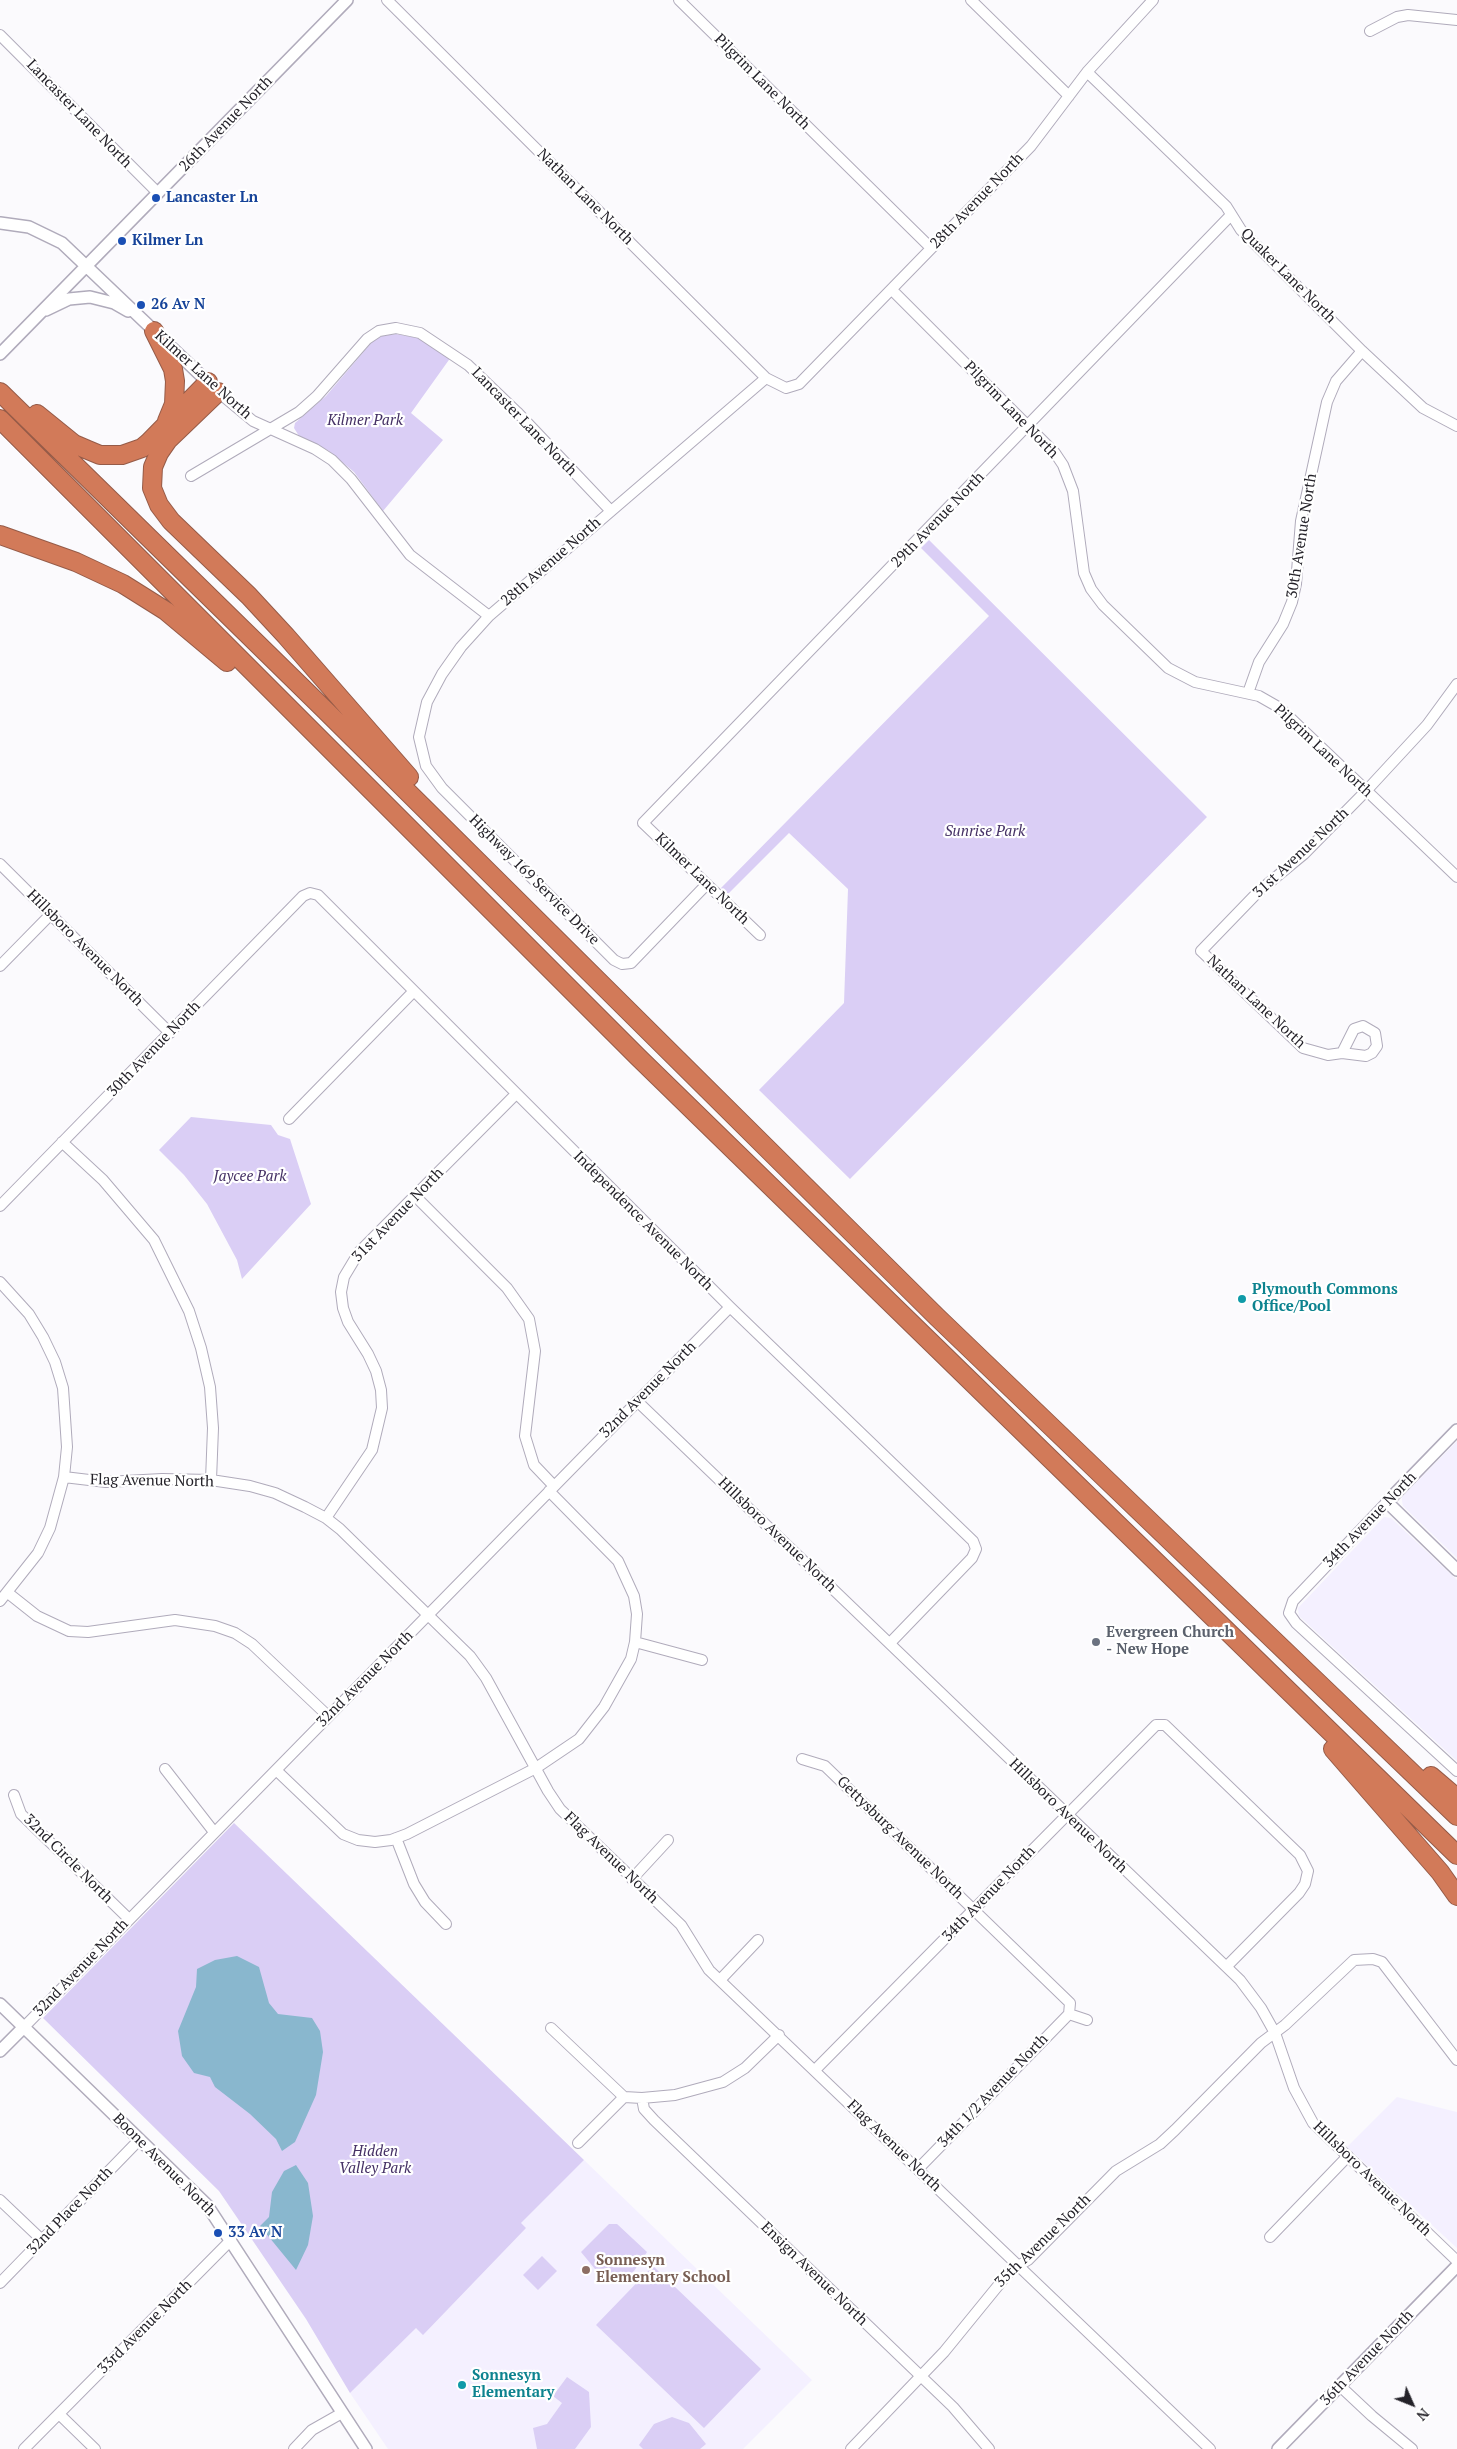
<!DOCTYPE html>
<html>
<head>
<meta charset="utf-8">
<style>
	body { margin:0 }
	#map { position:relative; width:1457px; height:2449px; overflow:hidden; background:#fbfafd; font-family:"PT Serif",serif }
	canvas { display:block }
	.north { position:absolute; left:1387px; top:2379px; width:50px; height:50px; -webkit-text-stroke:4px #fff; paint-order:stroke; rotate:134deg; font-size:14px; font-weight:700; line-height:20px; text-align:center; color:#242229 }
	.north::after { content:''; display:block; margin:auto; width:18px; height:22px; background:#242229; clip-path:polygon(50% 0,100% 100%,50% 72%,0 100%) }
</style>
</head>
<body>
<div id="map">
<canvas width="1457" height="2449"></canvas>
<div class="north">N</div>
</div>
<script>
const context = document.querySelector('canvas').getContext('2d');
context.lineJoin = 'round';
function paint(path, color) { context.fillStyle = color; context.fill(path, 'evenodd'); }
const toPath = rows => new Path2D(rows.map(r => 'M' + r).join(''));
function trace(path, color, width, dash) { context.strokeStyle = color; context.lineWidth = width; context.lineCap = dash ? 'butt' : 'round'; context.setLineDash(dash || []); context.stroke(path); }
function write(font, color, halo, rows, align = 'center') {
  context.font = font + ' "PT Serif",serif'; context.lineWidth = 4.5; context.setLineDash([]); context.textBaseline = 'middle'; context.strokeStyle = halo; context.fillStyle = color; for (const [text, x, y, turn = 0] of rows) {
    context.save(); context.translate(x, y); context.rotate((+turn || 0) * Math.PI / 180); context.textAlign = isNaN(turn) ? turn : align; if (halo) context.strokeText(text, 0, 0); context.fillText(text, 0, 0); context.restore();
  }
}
paint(toPath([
	[1457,1441,1457,1558,1403,1506,1402,1501,1402,1497],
	[1384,1517,1391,1518,1457,1580,1457,1761,1299,1616,1298,1608],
	[1397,2097,1457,2112,1457,2248,1347,2147],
	[584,2160,812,2380,743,2449,388,2449,350,2393]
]), '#f4f0ff');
paint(toPath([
	[396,334,418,338,451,357,411,413,443,440,383,511,354,472,329,451,299,436,294,428,295,423,326,396,372,342,382,336],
	[929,540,1207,817,850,1179,759,1090,844,1003,848,889,789,833,728,894,721,888,989,616,921,548],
	[191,1117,271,1125,278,1135,290,1139,311,1204,242,1279,237,1260,207,1204,184,1175,159,1150],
	[234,1823,584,2160,521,2223,526,2228,423,2335,416,2328,350,2393,306,2319,219,2191,43,2018],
	[609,2224,617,2224,647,2252,634,2271,623,2278,612,2279,600,2275,581,2252],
	[542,2256,557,2271,538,2290,523,2275],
	[653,2266,761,2369,704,2428,596,2325],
	[567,2377,589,2392,591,2427,575,2449,537,2449,533,2428,547,2424,562,2403,553,2396],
	[672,2417,689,2423,706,2444,700,2449,643,2449,639,2445,654,2424]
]), '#dacef5');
paint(toPath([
	[237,1956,259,1967,269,2003,278,2014,312,2018,320,2031,323,2052,316,2095,295,2142,282,2151,276,2139,250,2114,215,2087,210,2077,194,2073,182,2056,178,2031,196,1987,197,1969,215,1960],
	[296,2165,308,2183,313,2216,308,2245,296,2270,260,2226,269,2217,272,2192,284,2171]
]), '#89b7ce');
const minor = toPath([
	[387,0,766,378,786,388,799,384,1031,146,1087,72,1153,0],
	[679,0,931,248],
	[971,0,1069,96],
	[1370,31,1397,17,1408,15,1457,20],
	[0,35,158,193],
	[1087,72,1226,206,1241,230,1362,351,1423,408,1457,426],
	[892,290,1055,453,1063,465,1073,491,1084,573,1091,589,1103,605,1168,668,1195,682,1259,696,1280,708,1457,877],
	[218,392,253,421,315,449,332,460,351,479,410,555,489,616],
	[191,476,299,412,317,396,367,339,379,331,396,328,420,333,468,365,517,412,610,510],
	[1248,693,1259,662,1283,624,1292,602,1296,584,1301,521,1327,402,1336,381,1362,351],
	[0,864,170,1033],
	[707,884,631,963,622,964,614,960,442,788,426,766,419,737,427,702,442,674,461,647,489,616,766,378],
	[760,935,643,823,1231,215],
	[0,966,51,914],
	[1342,1053,1354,1029,1363,1026,1375,1033,1377,1046,1372,1053,1366,1056,1342,1053,1328,1055,1303,1048,1201,951,1259,891,1304,854,1366,791,1427,725,1457,684],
	[289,1119,413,992],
	[62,1142,103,1180,154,1240,189,1311,201,1348,210,1387,213,1428,211,1480],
	[415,1196,507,1288,529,1319,535,1351,525,1436,534,1465,554,1486],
	[0,1206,303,896,310,893,318,895,730,1307,973,1541,976,1549,972,1558,890,1643],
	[0,1282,29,1314,43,1337,55,1362,63,1388,67,1447,64,1477,50,1528,38,1553,0,1601],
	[637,1401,1240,1980,1261,2008,1275,2033,1294,2088,1313,2123,1457,2261],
	[64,1477,106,1482,162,1479,211,1480,250,1486,275,1493,305,1507,326,1518,340,1529,470,1656,486,1678,548,1791,560,1809,681,1925,709,1970,1210,2449],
	[1387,1502,1293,1601,1289,1613,1296,1623,1457,1771],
	[326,1518,372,1450,382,1408,381,1390,376,1371,368,1354,348,1322,343,1308,341,1292,344,1277,359,1252,516,1094],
	[8,1593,37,1616,69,1631,88,1632,175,1620,215,1626,235,1633,252,1644,328,1716],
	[635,1642,702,1660],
	[802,1759,825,1766,1070,2003,1069,2014],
	[165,1769,214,1832],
	[276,1770,343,1834,358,1840,375,1842,391,1840,407,1834,536,1768,579,1739,604,1707,631,1659,635,1642,637,1614,634,1596,618,1561,549,1491],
	[14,1795,21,1814,129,1919],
	[396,1838,414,1884,425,1902,446,1924],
	[632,1879,668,1840],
	[720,1980,758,1940],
	[1069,2014,1087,2020],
	[24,2027,730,1307],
	[551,2028,624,2097],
	[815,2070,1156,1725,1165,1725,1300,1855,1308,1871,1305,1884,1299,1893,1227,1966],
	[642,2098,644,2109,654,2120,953,2407,989,2449],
	[578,2143,624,2097,642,2098,675,2095,723,2082,745,2068,779,2035],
	[918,2169,1069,2014],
	[0,2200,42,2240],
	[1270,2237,1348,2156],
	[0,2283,140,2139],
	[1340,2386,1372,2416,1412,2449],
	[59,2414,95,2449],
	[24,2449,231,2240],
	[294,2449,312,2430,342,2413],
	[851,2449,944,2352,1010,2271,1028,2260,1116,2171,1160,2144,1175,2130,1261,2043,1285,2025,1354,1960,1373,1959,1382,1962,1457,2060]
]);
const tertiary = toPath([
	[0,223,29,227,62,243,212,386],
	[46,310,69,299,90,297,114,303,128,311],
	[0,354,347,0],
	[1457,1430,1387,1502,1457,1570],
	[0,2004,207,2205,366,2449],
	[0,2051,24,2027],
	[1278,2449,1457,2266]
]);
const motorway = toPath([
	[154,331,173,369,175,381,174,404,167,421],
	[0,392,325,710,937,1317,1457,1816],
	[218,392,168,440,159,453,153,467,152,488,159,505,171,521,249,596,286,636,409,777],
	[37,414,74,444,88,450,100,455,122,455,142,448,148,443,208,382],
	[0,419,638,1057,1457,1855],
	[0,535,76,562,123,584,166,611,227,662],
	[1333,1749,1440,1872,1457,1896],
	[1431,1776,1457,1798]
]);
trace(minor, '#b0abbb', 12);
trace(tertiary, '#b0abbb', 14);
trace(motorway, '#955b48', 20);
trace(minor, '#fff', 10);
trace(tertiary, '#fff', 11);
trace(motorway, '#d27a59', 18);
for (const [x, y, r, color] of [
	[156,198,5,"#1a4fb4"],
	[122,241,5,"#1a4fb4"],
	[141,305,5,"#1a4fb4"],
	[1242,1299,5,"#0f9aa8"],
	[1096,1642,5,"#6b7280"],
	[218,2233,5,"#1a4fb4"],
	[586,2270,5,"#8d6e63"],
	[462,2385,5,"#0f9aa8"]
]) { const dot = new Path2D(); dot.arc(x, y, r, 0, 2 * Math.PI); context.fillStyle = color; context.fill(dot); trace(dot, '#fff', 2); }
write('15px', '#242229', '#fff', [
	["Pilgrim Lane North",762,82,45],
	["Lancaster Lane North",79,114,46],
	["26th Avenue North",226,124,-46],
	["Nathan Lane North",585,197,45],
	["28th Avenue North",977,201,-46],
	["Quaker Lane North",1288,276,45],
	["Kilmer Lane North",203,375,42],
	["Pilgrim Lane North",1011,410,46],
	["Lancaster Lane North",524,422,46],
	["29th Avenue North",938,520,-46],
	["30th Avenue North",1302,536,-81],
	["28th Avenue North",551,562,-41],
	["Pilgrim Lane North",1323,751,43],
	["31st Avenue North",1301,853,-43],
	["Kilmer Lane North",702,879,44],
	["Highway 169 Service Drive",534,880,45],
	["Hillsboro Avenue North",85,948,45],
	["Nathan Lane North",1256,1002,43],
	["30th Avenue North",154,1049,-46],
	["31st Avenue North",398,1215,-46],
	["Independence Avenue North",643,1221,45],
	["32nd Avenue North",648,1390,-45],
	["Flag Avenue North",152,1481,1],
	["34th Avenue North",1370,1520,-46],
	["Hillsboro Avenue North",777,1535,44],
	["32nd Avenue North",365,1679,-45],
	["Hillsboro Avenue North",1068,1816,44],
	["Gettysburg Avenue North",900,1838,44],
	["Flag Avenue North",611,1858,44],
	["32nd Circle North",68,1859,45],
	["34th Avenue North",989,1894,-46],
	["32nd Avenue North",81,1968,-46],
	["34th 1/2 Avenue North",993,2091,-46],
	["Flag Avenue North",894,2146,44],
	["Boone Avenue North",164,2165,45],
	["Hillsboro Avenue North",1372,2179,44],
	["32nd Place North",70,2211,-46],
	["35th Avenue North",1043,2241,-44],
	["Ensign Avenue North",814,2274,44],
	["33rd Avenue North",145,2327,-45],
	["36th Avenue North",1367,2358,-46]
]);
write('bold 15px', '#164399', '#fff', [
	["Lancaster Ln",166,198],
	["Kilmer Ln",132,241],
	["26 Av N",151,305],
	["33 Av N",228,2233]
], 'left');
write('italic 15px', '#453165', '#fff', [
	["Kilmer Park",365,421],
	["Sunrise Park",985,832],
	["Jaycee Park",250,1177],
	["Hidden",375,2152],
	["Valley Park",375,2169]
]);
write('bold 15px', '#0d838f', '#fff', [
	["Plymouth Commons",1252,1290],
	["Office/Pool",1252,1307],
	["Sonnesyn",472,2376],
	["Elementary",472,2393]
], 'left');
write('bold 15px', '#5b616d', '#fff', [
	["Evergreen Church",1106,1633],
	["- New Hope",1106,1650]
], 'left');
write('bold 15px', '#785e54', '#fff', [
	["Sonnesyn",596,2261],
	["Elementary School",596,2278]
], 'left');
</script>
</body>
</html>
